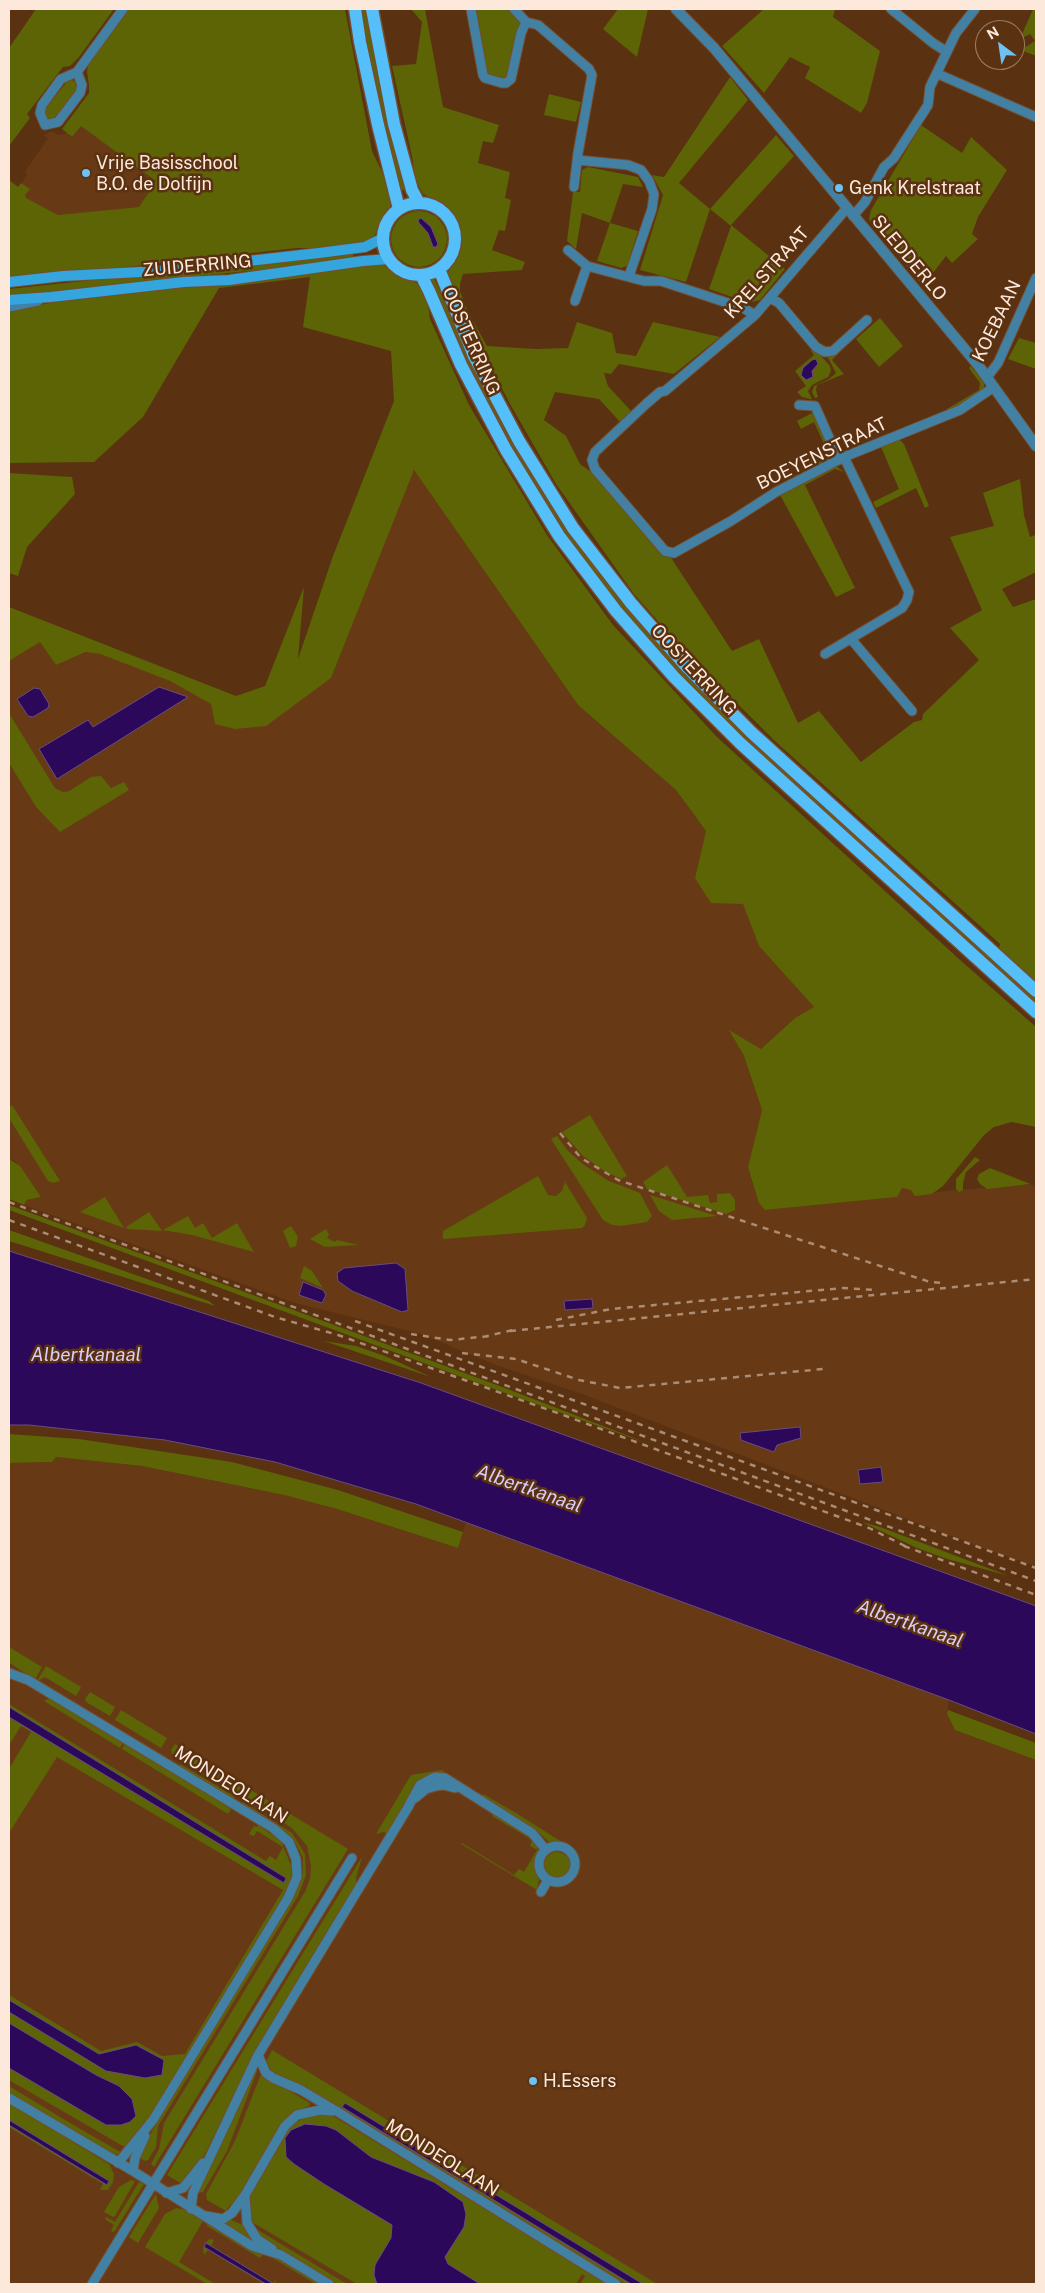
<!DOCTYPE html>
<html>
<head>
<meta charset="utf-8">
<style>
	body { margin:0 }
	#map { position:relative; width:1045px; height:2293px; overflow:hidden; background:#5a3111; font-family:"Public Sans",sans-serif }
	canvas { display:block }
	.frame { position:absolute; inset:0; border:10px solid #fde9dc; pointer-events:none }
	.north { position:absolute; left:975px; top:20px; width:50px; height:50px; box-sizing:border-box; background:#5a3111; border:1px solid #9b7b62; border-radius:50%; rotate:329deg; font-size:14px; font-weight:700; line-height:20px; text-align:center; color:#fde9dc }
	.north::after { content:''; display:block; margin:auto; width:18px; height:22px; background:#6dc2f3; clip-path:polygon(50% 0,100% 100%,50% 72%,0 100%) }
</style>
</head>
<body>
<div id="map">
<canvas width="1045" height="2293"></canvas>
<div class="frame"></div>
<div class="north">N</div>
</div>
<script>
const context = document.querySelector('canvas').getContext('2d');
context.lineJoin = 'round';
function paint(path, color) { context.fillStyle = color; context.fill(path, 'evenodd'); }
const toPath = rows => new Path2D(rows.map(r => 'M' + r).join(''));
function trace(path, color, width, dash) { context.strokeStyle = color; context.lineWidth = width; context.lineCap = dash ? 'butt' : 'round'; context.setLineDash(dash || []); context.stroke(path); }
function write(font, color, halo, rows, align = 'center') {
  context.font = font + ' "Public Sans",sans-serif'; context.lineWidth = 5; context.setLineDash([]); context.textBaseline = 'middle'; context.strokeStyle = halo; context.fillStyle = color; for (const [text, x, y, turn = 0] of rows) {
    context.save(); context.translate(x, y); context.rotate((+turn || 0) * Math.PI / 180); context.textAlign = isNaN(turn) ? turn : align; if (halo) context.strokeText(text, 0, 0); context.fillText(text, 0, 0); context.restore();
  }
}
paint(toPath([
	[80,125,156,180,139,207,9,220,9,202,27,175,25,172,48,138,44,135,52,131,58,135,67,133,72,137],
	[414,470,578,705,676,790,706,831,695,878,743,903,759,946,814,1007,795,1018,761,1049,730,1031,744,1056,762,1110,748,1167,766,1210,896,1197,901,1188,932,1194,937,1192,1030,1184,1036,1187,1036,1566,988,1550,582,1394,496,1365,421,1334,295,1303,24,1205,27,1200,41,1197,15,1161,9,1159,9,763,36,807,111,789,91,777,69,791,63,792,55,788,9,713,9,661,40,642,56,665,87,652,100,654,170,681,211,704,215,724,331,678],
	[55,1457,142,1466,284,1495,337,1509,458,1548,466,1522,949,1700,947,1714,955,1730,1036,1760,1036,2284,9,2284,9,1463,52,1462]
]), '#673a15');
paint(toPath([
	[36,9,114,9,79,57,70,66,63,67,27,114,30,118,9,146,9,48],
	[127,9,345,9,372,151,386,180,392,204,382,219,375,235,368,241,327,248,297,248,9,280,9,180,18,187,21,183,30,189,25,195,26,198,58,215,139,207,156,181,81,126,72,137,62,129,89,93,89,85,87,72,88,64],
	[360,9,368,9,407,189,400,191,372,79],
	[411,9,425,9,443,107,499,125,493,143,483,141,478,163,510,172,505,198,511,200,505,231,499,230,492,250,525,262,522,270,463,274,460,284,460,291,467,310,487,346,536,349,568,348,577,322,612,333,616,353,636,356,653,322,720,337,674,374,619,364,611,374,604,373,608,386,631,411,620,422,599,399,555,392,544,420,566,436,580,464,591,472,670,556,732,651,759,639,798,723,819,711,861,762,914,722,922,720,923,714,979,660,950,628,982,610,950,537,994,526,983,493,1020,479,1024,515,1030,537,1035,535,1036,538,1036,572,1002,589,1013,607,1036,599,1036,983,999,949,1000,944,777,743,687,654,634,594,556,484,510,404,486,358,466,311,456,298,447,279,448,272,461,249,462,239,459,223,451,211,442,203,423,194,414,177,413,161,392,66,416,64,422,22],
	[474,9,510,9,521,20,507,77,504,79,486,74],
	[618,9,648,9,637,57,603,29],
	[764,9,835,9,833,17,880,51,867,103,861,113,805,78,810,67,790,57,764,93,722,46],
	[1033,9,1036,9,1036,56,1021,50,1035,41,1030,34,1020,39],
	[730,77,748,100,679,183,710,209,776,135,794,156,731,225,785,269,760,300,749,303,709,289,731,226,710,209,686,282,640,270,663,195,652,175,664,177],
	[69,79,75,81,78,89,58,117,50,120,47,119,44,111,46,108],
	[549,94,581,102,576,122,544,115],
	[921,125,962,153,971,137,1007,170,978,217,972,234,978,239,952,263,946,256,923,286,869,219,871,210],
	[588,167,638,177,643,187,623,184,610,223,638,231,627,266,621,268,597,261,610,223,582,213,576,249,567,241,573,192,580,192,582,170],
	'391 239a28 28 0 1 1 56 0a28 28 0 1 1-56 0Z',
	[353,252,353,259,280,271,248,271,9,296,9,289],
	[382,264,401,277,419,284,427,299,430,319,469,405,547,535,613,625,716,736,959,959,1036,1027,1036,1127,1012,1122,994,1127,984,1135,943,1186,932,1194,915,1196,911,1190,902,1188,897,1197,765,1210,759,1203,748,1167,762,1110,744,1056,729,1030,761,1049,795,1018,814,1007,759,946,743,904,711,903,695,878,706,831,676,790,578,705,414,470,331,678,266,726,235,729,215,724,211,704,170,681,100,654,86,652,56,665,40,642,9,661,9,607,236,696,265,686,304,587,298,659,333,556,394,401,391,351,303,327,310,277,219,288,143,417,94,462,9,463,9,309,57,302,231,282,342,267],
	[434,278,464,346,490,398,644,626,1036,998,1036,1006,842,831,692,689,626,615,561,531,531,484,461,354,432,282,431,279],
	[880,318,903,346,879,367,856,339],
	[1019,338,1036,343,1036,369,1008,359],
	[814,348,830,366,831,371,828,377,812,385,808,391,812,399,810,399,802,397,797,392,806,386,795,371,814,355,811,351],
	[839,351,840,352,832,360,844,374,817,385,816,390,818,397,815,398,812,392,814,386,829,379,836,373,827,356],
	[971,366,984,383,984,390,948,412,947,409,979,390,980,383,969,368],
	[812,413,816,415,823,436,833,455,832,459,812,470,810,467,830,457,814,422,801,429,797,421],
	[899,439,904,444,929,506,925,508,916,488,876,508,873,502,899,489,881,447],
	[836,466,844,472,835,469,805,485,855,588,836,597,780,495],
	[9,473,72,477,75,494,27,547,18,576,9,573],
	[9,713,55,788,63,792,69,791,91,777,101,776,111,788,124,782,129,790,60,832,36,807,9,763],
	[12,1105,60,1181,53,1183,48,1181,9,1118,9,1108],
	[590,1115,627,1176,621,1179,604,1171,583,1156,562,1132],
	[557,1136,568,1151,584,1165,609,1181,640,1193,652,1216,647,1222,621,1226,612,1225,603,1220,551,1139],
	[975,1157,980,1160,966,1172,963,1183,963,1190,959,1192,956,1189,956,1179],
	[9,1159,20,1166,41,1197,27,1200,24,1205,9,1199],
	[667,1165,687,1197,708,1195,710,1203,717,1202,717,1194,730,1193,735,1200,735,1210,726,1214,647,1189,643,1182],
	[990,1168,1028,1183,1030,1184,987,1189,980,1184,977,1179,979,1174],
	[538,1176,548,1195,556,1196,562,1191,565,1182,587,1218,585,1225,582,1228,443,1239,443,1231],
	[650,1195,717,1216,672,1220,659,1211],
	[105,1197,124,1228,80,1212],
	[9,1205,505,1388,652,1445,505,1393,9,1210],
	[149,1212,162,1231,128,1229,126,1227],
	[188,1216,195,1228,203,1223,212,1238,237,1223,254,1252,192,1235,163,1230],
	[291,1226,298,1237,296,1246,290,1248,283,1231],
	[326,1229,329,1235,327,1238,335,1242,337,1240,358,1245,325,1247,310,1239],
	[9,1230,209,1301,215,1306,9,1241],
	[304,1266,312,1271,323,1288,300,1278],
	[324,1341,356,1346,385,1356,431,1377],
	[9,1434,79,1439,232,1462,338,1490,463,1532,458,1548,337,1509,284,1495,142,1466,56,1457,52,1462,9,1463],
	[862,1522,880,1527,1009,1576,947,1559,917,1548],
	[9,1647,42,1667,35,1680,10,1663],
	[46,1666,81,1687,76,1696,45,1677,37,1681],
	[90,1692,115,1707,110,1716,86,1702,85,1699],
	[50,1698,123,1743,120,1748,44,1701],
	[9,1704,266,1861,270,1856,276,1860,283,1847,257,1831,254,1836,249,1834,254,1826,257,1827,258,1825,281,1841,291,1865,291,1879,287,1891,156,2108,128,2149,9,2080,9,1995,101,2051,137,2042,162,2056,185,2054,283,1890,57,1757,9,1833,9,1769,31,1732,21,1726,9,1745],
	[121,1710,167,1738,161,1748,115,1720],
	[948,1710,1036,1743,1036,1760,955,1730,947,1714],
	[125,1744,231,1809,228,1814,122,1749],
	[175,1744,348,1849,154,2167,151,2164,159,2149,164,2123,306,1890,310,1878,311,1866,307,1846,292,1828,172,1754,171,1750],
	[180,1764,234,1796,235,1801,178,1767],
	[442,1770,445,1772,443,1775,430,1775,421,1780,387,1834,384,1832,376,1834,411,1775],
	[483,1794,516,1813,565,1844,549,1842,537,1831,482,1797],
	[243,1802,292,1833,305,1854,306,1875,298,1896,158,2126,156,2147,148,2160,145,2161,139,2158,151,2133,302,1879,303,1858,295,1842,283,1831,239,1804],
	[493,1814,535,1841,538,1852,536,1864,539,1880,537,1890,461,1844,462,1843,514,1875,519,1869,524,1872,537,1850,530,1846,532,1840,492,1816],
	'544 1865a13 13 0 1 1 26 0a13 13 0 1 1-26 0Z',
	[362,1857,356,1878,357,1884,255,2052,204,2156,182,2184,167,2175],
	[272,2050,657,2284,625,2284,297,2084,278,2075,272,2071,266,2062],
	[255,2070,257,2071,227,2151,203,2192,196,2193],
	[261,2074,310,2103,309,2106,294,2112,280,2126,232,2207,230,2205,226,2211,207,2200,206,2194,235,2141],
	[9,2086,65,2120,122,2153,114,2155,107,2152,9,2093],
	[9,2103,109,2164,114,2174,113,2182,108,2190,100,2190,103,2184,9,2127],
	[320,2113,333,2116,608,2284,580,2284,585,2276,582,2274,576,2284,357,2284,250,2221,249,2200,253,2189,290,2127,306,2116],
	[131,2180,135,2181,115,2216,113,2217,104,2212,119,2187],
	[139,2182,144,2184,114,2232,111,2231,114,2225,105,2219,106,2217,115,2222],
	[156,2194,159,2208,138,2243,129,2237],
	[176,2208,187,2210,203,2221,179,2262,215,2284,207,2284,145,2247,165,2214],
	[229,2219,245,2226,255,2243,217,2222],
	[207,2222,264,2251,320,2284,316,2284,264,2253,260,2258,207,2226],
	[253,2227,347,2284,337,2284,266,2241],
	[211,2239,214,2240,211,2246,273,2283,277,2278,274,2284,264,2284,208,2250,204,2255,203,2248,208,2240]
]), '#5c6405');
const water = toPath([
	[421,218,431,227,438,244,436,247,433,247,428,233,419,223,418,220,421,218],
	[816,359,818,364,812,371,813,377,806,380,801,375,803,368,812,360,816,359],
	[159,687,188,697,57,779,39,749,88,720,93,727,159,687],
	[34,688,40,689,49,704,48,708,33,717,28,716,17,699,34,688],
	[9,1251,421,1383,1036,1606,1036,1734,949,1700,416,1504,275,1462,165,1440,29,1425,9,1425,9,1251],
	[396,1263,405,1269,408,1310,402,1312,352,1291,338,1281,337,1273,344,1268,396,1263],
	[303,1282,323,1290,326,1295,322,1303,299,1295,303,1282],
	[592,1299,593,1308,565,1310,564,1301,592,1299],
	[800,1427,801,1438,777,1445,774,1452,741,1440,740,1433,800,1427],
	[881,1467,883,1482,860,1484,858,1470,881,1467],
	[9,1707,286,1878,284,1883,9,1717,9,1707],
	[9,2000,99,2054,136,2045,164,2060,162,2075,145,2078,106,2071,9,2012,9,2000],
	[9,2023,96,2075,119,2086,132,2099,136,2116,130,2122,121,2125,106,2125,9,2068,9,2023],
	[345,2103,643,2284,631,2284,342,2107,345,2103],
	[9,2120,109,2181,107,2185,9,2125,9,2120],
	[305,2124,326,2126,336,2130,371,2157,434,2182,463,2202,466,2214,464,2227,445,2257,448,2264,480,2284,377,2284,374,2275,375,2265,391,2238,392,2225,324,2184,294,2164,286,2157,285,2138,291,2130,305,2124],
	[206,2243,272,2283,272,2284,266,2284,204,2247,206,2243]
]);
paint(water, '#2b0859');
trace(water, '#6a4c80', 1);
const minor = toPath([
	[471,9,483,75,485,78,502,83,506,83,511,79,521,33,526,22],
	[514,9,526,22,538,25,589,69,592,75,578,153,574,187],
	[891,9,933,43,947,52],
	[77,72,82,85,80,93,58,122,45,125,40,113,42,105,61,79,77,72,123,9],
	[938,74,1036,117],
	[577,160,628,165,641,170,649,181,654,194,652,209,629,276],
	[847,208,755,315,665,391,660,392,646,404,595,452,592,460,595,469,665,551,674,553,731,521,776,492,844,457,960,410,994,387],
	[853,216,865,202,884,167,894,158,928,105,930,87,956,33,975,9],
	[568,250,587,266,644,281,661,281,743,308,755,315],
	[770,298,779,303,816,347,825,352,833,351,867,320],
	[575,301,587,266],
	[9,307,38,301],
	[987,377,998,363,1036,278],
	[799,405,815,406,839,460],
	[851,639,912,711],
	[825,654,902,608,907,600,909,592,844,457],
	[9,1673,28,1680,273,1828,289,1842,296,1859,297,1877,288,1898,153,2120,118,2163],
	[415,1798,426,1789,436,1786,443,1785,455,1788],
	'539 1864a18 18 0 1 1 36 0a18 18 0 1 1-36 0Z',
	[541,1892,548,1880],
	[258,2055,266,2073,273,2078,301,2090,338,2112,616,2284],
	[9,2098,133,2171,252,2246,281,2255,329,2284],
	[133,2171,135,2158,145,2136],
	[166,2193,183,2188,203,2163],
	[245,2195,247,2223,257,2239,272,2249],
	[191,2209,193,2193,258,2055,407,1809,420,1785,435,1777,445,1778,532,1833,546,1850],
	[206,2216,223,2219,232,2213,245,2195,285,2126,297,2115,320,2110,332,2111],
	[92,2284,352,1858]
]);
const tertiary = toPath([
	[676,9,714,48,750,91,978,365,1036,446]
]);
const secondary = toPath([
	[9,282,63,276,160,271,319,253,365,247,383,238],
	[9,300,51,297,184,282,229,280,363,261,389,259]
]);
const primary = toPath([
	[355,9,360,42,378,125,399,209],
	[372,9,394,124,412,190,419,203],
	'383 239a36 36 0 1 1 72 0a36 36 0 1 1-72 0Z',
	[439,269,474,356,519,441,573,528,631,603,685,665,751,732,1036,991],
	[421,275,429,291,461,365,506,450,559,536,616,611,674,677,740,743,1036,1012]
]);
trace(minor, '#744e31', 11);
trace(tertiary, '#744e31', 12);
trace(secondary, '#744e31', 12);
trace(primary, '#744e31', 15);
trace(minor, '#4281a4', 9);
trace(tertiary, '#4281a4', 10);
trace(secondary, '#35a5dd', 10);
trace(primary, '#54bff8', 12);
trace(toPath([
	[560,1133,581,1158,618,1180,871,1263,930,1282,945,1283],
	[9,1202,1036,1581],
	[9,1220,275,1317,338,1335,563,1415,869,1528,909,1548],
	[556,1320,611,1309,843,1288,876,1290],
	[355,1321,1036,1568],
	[510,1331,1036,1279],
	[411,1334,450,1340,490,1336],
	[483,1337,517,1329],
	[462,1353,516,1359,579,1380,620,1388,823,1369],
	[904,1546,1036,1595]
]), '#ab8c75', 2.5, [6, 6]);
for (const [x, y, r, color] of [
	[86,173,5,"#6dc2f3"],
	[839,188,5,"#6dc2f3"],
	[533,2081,5,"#6dc2f3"]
]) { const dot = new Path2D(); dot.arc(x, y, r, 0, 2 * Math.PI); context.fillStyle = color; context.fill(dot); trace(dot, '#5a3111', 2); }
write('18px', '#fde9dc', '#5a3111', [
	["Vrije Basisschool",96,163],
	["B.O. de Dolfijn",96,184],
	["Genk Krelstraat",849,188],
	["H.Essers",543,2081]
], 'left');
write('18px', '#fde9dc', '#5a3111', [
	["SLEDDERLO",909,258,50],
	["ZUIDERRING",197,266,-5],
	["KRELSTRAAT",767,273,-48],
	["KOEBAAN",997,321,-64],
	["OOSTERRING",471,341,66],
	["BOEYENSTRAAT",822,454,-26],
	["OOSTERRING",694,670,47],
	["MONDEOLAAN",231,1785,32],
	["MONDEOLAAN",442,2158,32]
]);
write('italic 19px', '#d8cefc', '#5a3111', [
	["Albertkanaal",86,1355],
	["Albertkanaal",529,1489,19],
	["Albertkanaal",910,1624,19]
]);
</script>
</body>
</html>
